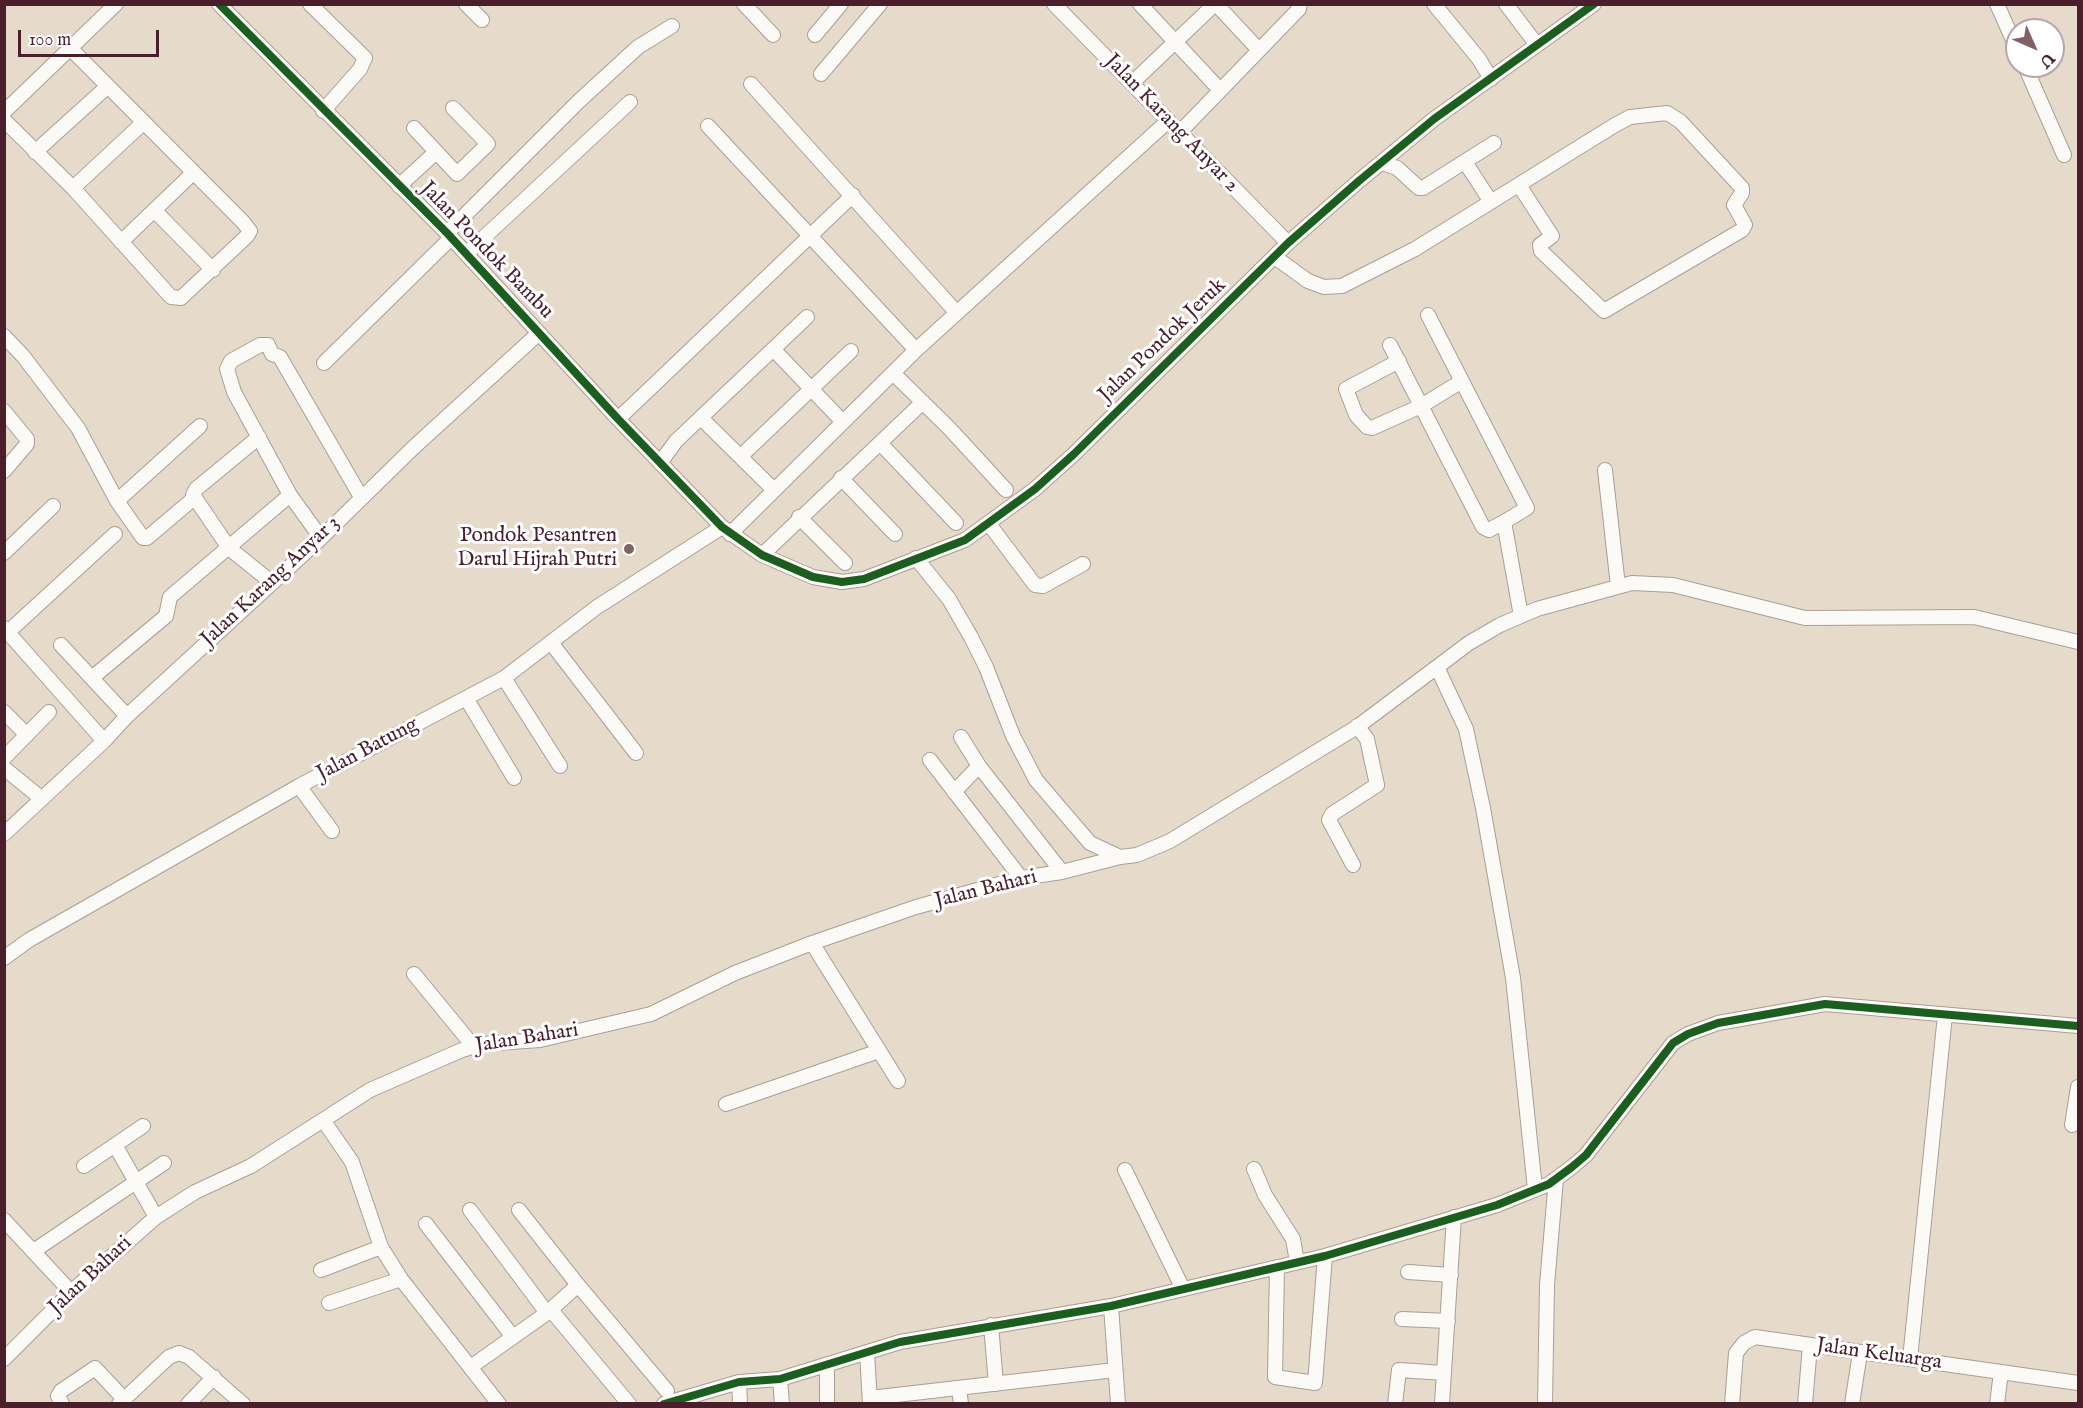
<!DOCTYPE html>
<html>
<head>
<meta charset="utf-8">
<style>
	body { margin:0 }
	#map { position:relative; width:2083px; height:1408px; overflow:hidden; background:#e6dbcb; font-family:"IM FELL English",serif }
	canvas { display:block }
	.frame { position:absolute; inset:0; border:6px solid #4a1f2b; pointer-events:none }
	.north { position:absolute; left:2005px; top:18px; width:60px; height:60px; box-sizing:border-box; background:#fff; border:2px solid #b7a5aa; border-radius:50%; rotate:135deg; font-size:16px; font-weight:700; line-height:24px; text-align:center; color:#4a1f2b }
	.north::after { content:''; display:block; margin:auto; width:21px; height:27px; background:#816163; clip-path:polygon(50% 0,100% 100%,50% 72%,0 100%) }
	.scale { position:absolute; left:18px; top:30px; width:141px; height:27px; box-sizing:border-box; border:3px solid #4a1f2b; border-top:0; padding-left:8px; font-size:18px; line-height:21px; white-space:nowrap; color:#4a1f2b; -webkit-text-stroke:4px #fff; paint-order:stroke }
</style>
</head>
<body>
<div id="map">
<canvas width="2083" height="1408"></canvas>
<div class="frame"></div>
<div class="north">U</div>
<div class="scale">100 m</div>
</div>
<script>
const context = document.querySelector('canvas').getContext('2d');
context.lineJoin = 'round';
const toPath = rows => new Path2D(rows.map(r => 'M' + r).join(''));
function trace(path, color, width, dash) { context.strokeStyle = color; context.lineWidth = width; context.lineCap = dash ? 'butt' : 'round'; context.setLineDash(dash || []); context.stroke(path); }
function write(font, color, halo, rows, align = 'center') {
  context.font = font + ' "IM FELL English",serif'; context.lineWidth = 6; context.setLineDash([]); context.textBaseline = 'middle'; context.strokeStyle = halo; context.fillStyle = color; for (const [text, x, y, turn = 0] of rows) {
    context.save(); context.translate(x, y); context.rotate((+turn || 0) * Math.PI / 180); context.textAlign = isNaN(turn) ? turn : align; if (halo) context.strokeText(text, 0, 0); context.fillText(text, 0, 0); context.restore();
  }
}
const minor = toPath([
	[219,4,447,233,618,419,722,527,762,555,813,577,842,582,864,579,965,540,1035,489,1074,454,1288,243,1360,180,1434,119,1594,4],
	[310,4,365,58,360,69,323,111],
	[466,4,482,20],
	[744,4,773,35],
	[1054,4,1288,243],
	[1140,4,1219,89],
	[1216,4,1258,49],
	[1434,4,1479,59,1491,79],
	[1506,4,1537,45],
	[1997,4,2017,49],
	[815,35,841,4],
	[2025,66,2064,155],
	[821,74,880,4],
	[1132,83,1215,4],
	[751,84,957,313],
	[4,112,116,4],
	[4,120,73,188,171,297,181,298,247,236,250,231,243,222,70,48],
	[708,126,916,350],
	[414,128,457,174,488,144,453,108],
	[1180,132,1299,9,1300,4],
	[35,152,108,86],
	[1465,162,1491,202],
	[1382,163,1397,168,1419,188,1423,188,1494,143],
	[399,186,436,152],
	[73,188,144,122],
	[154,210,213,270],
	[447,233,579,101,638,47,672,26],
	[121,242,193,173],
	[466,254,630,102],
	[1276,258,1308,281,1324,287,1342,286,1415,249,1615,125,1630,117,1667,113,1680,121,1742,188,1742,193,1734,205,1745,225,1742,230,1604,311,1541,251,1540,245,1552,236,1519,185],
	[1428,315,1527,508,1504,522,1521,616],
	[4,336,23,356,78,428,117,501,143,538,147,538,193,499],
	[1390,345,1483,527,1489,530,1504,522],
	[773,349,843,422],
	[1399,361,1346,389,1356,415,1367,427,1372,428,1421,406,1462,381],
	[324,363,451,238],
	[894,374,949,428,1006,490],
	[4,411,27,439,27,444,4,471],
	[701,418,774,490],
	[618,419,853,195],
	[259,437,196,489,193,495,229,548,271,582],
	[880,443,956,523],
	[741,456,851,351],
	[660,463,676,441,807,317],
	[1605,470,1618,586],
	[841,478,895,534],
	[117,501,200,426],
	[799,517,845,563],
	[989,524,1035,585,1043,586,1083,564],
	[730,534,916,350,1168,121],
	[321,538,290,495,234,392,227,369,231,361,260,345,268,345,272,354,280,357,361,497],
	[4,553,53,506],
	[762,555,923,402],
	[916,558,949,599,971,637,986,667,1013,736,1036,780,1090,843,1120,857,1137,855,1170,841,1357,727,1469,643,1500,625,1537,609,1632,583,1673,585,1805,618,1974,617,2078,642],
	[4,628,104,741],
	[8,632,115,534],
	[552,644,636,753],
	[61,645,127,716],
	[1437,667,1466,729,1483,808,1513,978,1535,1189],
	[93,677,166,616,170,597,290,495],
	[504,678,560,766],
	[466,698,514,778],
	[4,712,27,735],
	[961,737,979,766,1062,872],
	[4,758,49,712],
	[930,760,1021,878],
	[4,768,42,799],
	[299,786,332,831],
	[954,792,979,766],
	[4,834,104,741,127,716,321,538,414,447,539,333],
	[1353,865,1329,820,1332,814,1377,785,1367,739,1357,726],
	[812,943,898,1081],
	[4,958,29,940,299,786,504,678,597,607,722,527],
	[414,974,474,1047],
	[726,1104,879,1051],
	[323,1120,352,1162,381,1247,401,1279,499,1404],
	[2072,1125,2078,1087],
	[115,1145,156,1217],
	[84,1166,143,1126],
	[1254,1169,1265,1195,1293,1239,1297,1262],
	[1125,1170,1183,1289],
	[470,1210,547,1313],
	[519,1210,578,1285,667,1391],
	[4,1220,71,1292],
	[426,1224,513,1337],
	[35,1250,164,1163],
	[1277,1267,1275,1377,1315,1383,1325,1256],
	[321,1270,381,1247],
	[1408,1272,1451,1275],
	[329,1303,401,1279],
	[1111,1306,1118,1404],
	[551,1310,629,1404],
	[1402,1319,1448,1321],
	[991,1325,996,1384],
	[867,1352,870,1404],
	[4,1359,71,1292,156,1217,195,1192,251,1166,370,1090,462,1050,482,1044,540,1040,651,1014,735,973,812,943,916,907,1021,878,1062,872,1120,857],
	[1910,1359,1945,1015],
	[827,1365,827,1404],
	[472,1366,547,1313,578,1285],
	[780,1379,782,1404],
	[739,1382,740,1404],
	[959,1388,961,1404],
	[870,1398,1115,1370],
	[1442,1403,1454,1217],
	[62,1404,58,1396,61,1391,95,1368,124,1399],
	[119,1404,169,1357,179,1353,189,1357,243,1404],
	[188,1404,214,1377],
	[664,1404,739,1382,780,1379,900,1342,1111,1306,1325,1256,1497,1205,1549,1184,1572,1167,1586,1155,1673,1043,1688,1034,1718,1023,1825,1004,2078,1026],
	[1395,1404,1399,1370,1444,1373],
	[1545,1404,1547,1285,1556,1179],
	[1732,1404,1736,1353,1744,1343,1755,1337,2078,1383],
	[1805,1404,1810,1346],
	[1852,1404,1860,1353],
	[1997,1404,2001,1372]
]);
trace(minor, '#aa9e96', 16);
trace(minor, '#fbfaf7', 14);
trace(toPath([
	[219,4,447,233,618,419,722,527,762,555,813,577,842,582,864,579,965,540,1035,489,1074,454,1288,243,1360,180,1434,119,1594,4],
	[664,1404,739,1382,780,1379,900,1342,1111,1306,1325,1256,1497,1205,1549,1184,1572,1167,1586,1155,1673,1043,1688,1034,1718,1023,1825,1004,2078,1026]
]), '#1b5e20', 8);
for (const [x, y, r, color] of [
	[629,549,6,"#816163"]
]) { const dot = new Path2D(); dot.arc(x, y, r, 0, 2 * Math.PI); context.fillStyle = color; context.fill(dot); trace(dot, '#fff', 2); }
write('21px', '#4a1f2b', '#fff', [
	["Jalan Karang Anyar 2",1171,124,46],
	["Jalan Pondok Bambu",486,251,46],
	["Jalan Pondok Jeruk",1163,341,-44],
	["Jalan Karang Anyar 3",271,582,-43],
	["Jalan Batung",368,750,-28],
	["Jalan Bahari",986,890,-14],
	["Jalan Bahari",527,1039,-9],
	["Jalan Bahari",91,1276,-43],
	["Jalan Keluarga",1879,1355,8]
]);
write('21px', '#4a1f2b', '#fff', [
	["Pondok Pesantren",617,537],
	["Darul Hijrah Putri",617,561]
], 'right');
</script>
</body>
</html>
